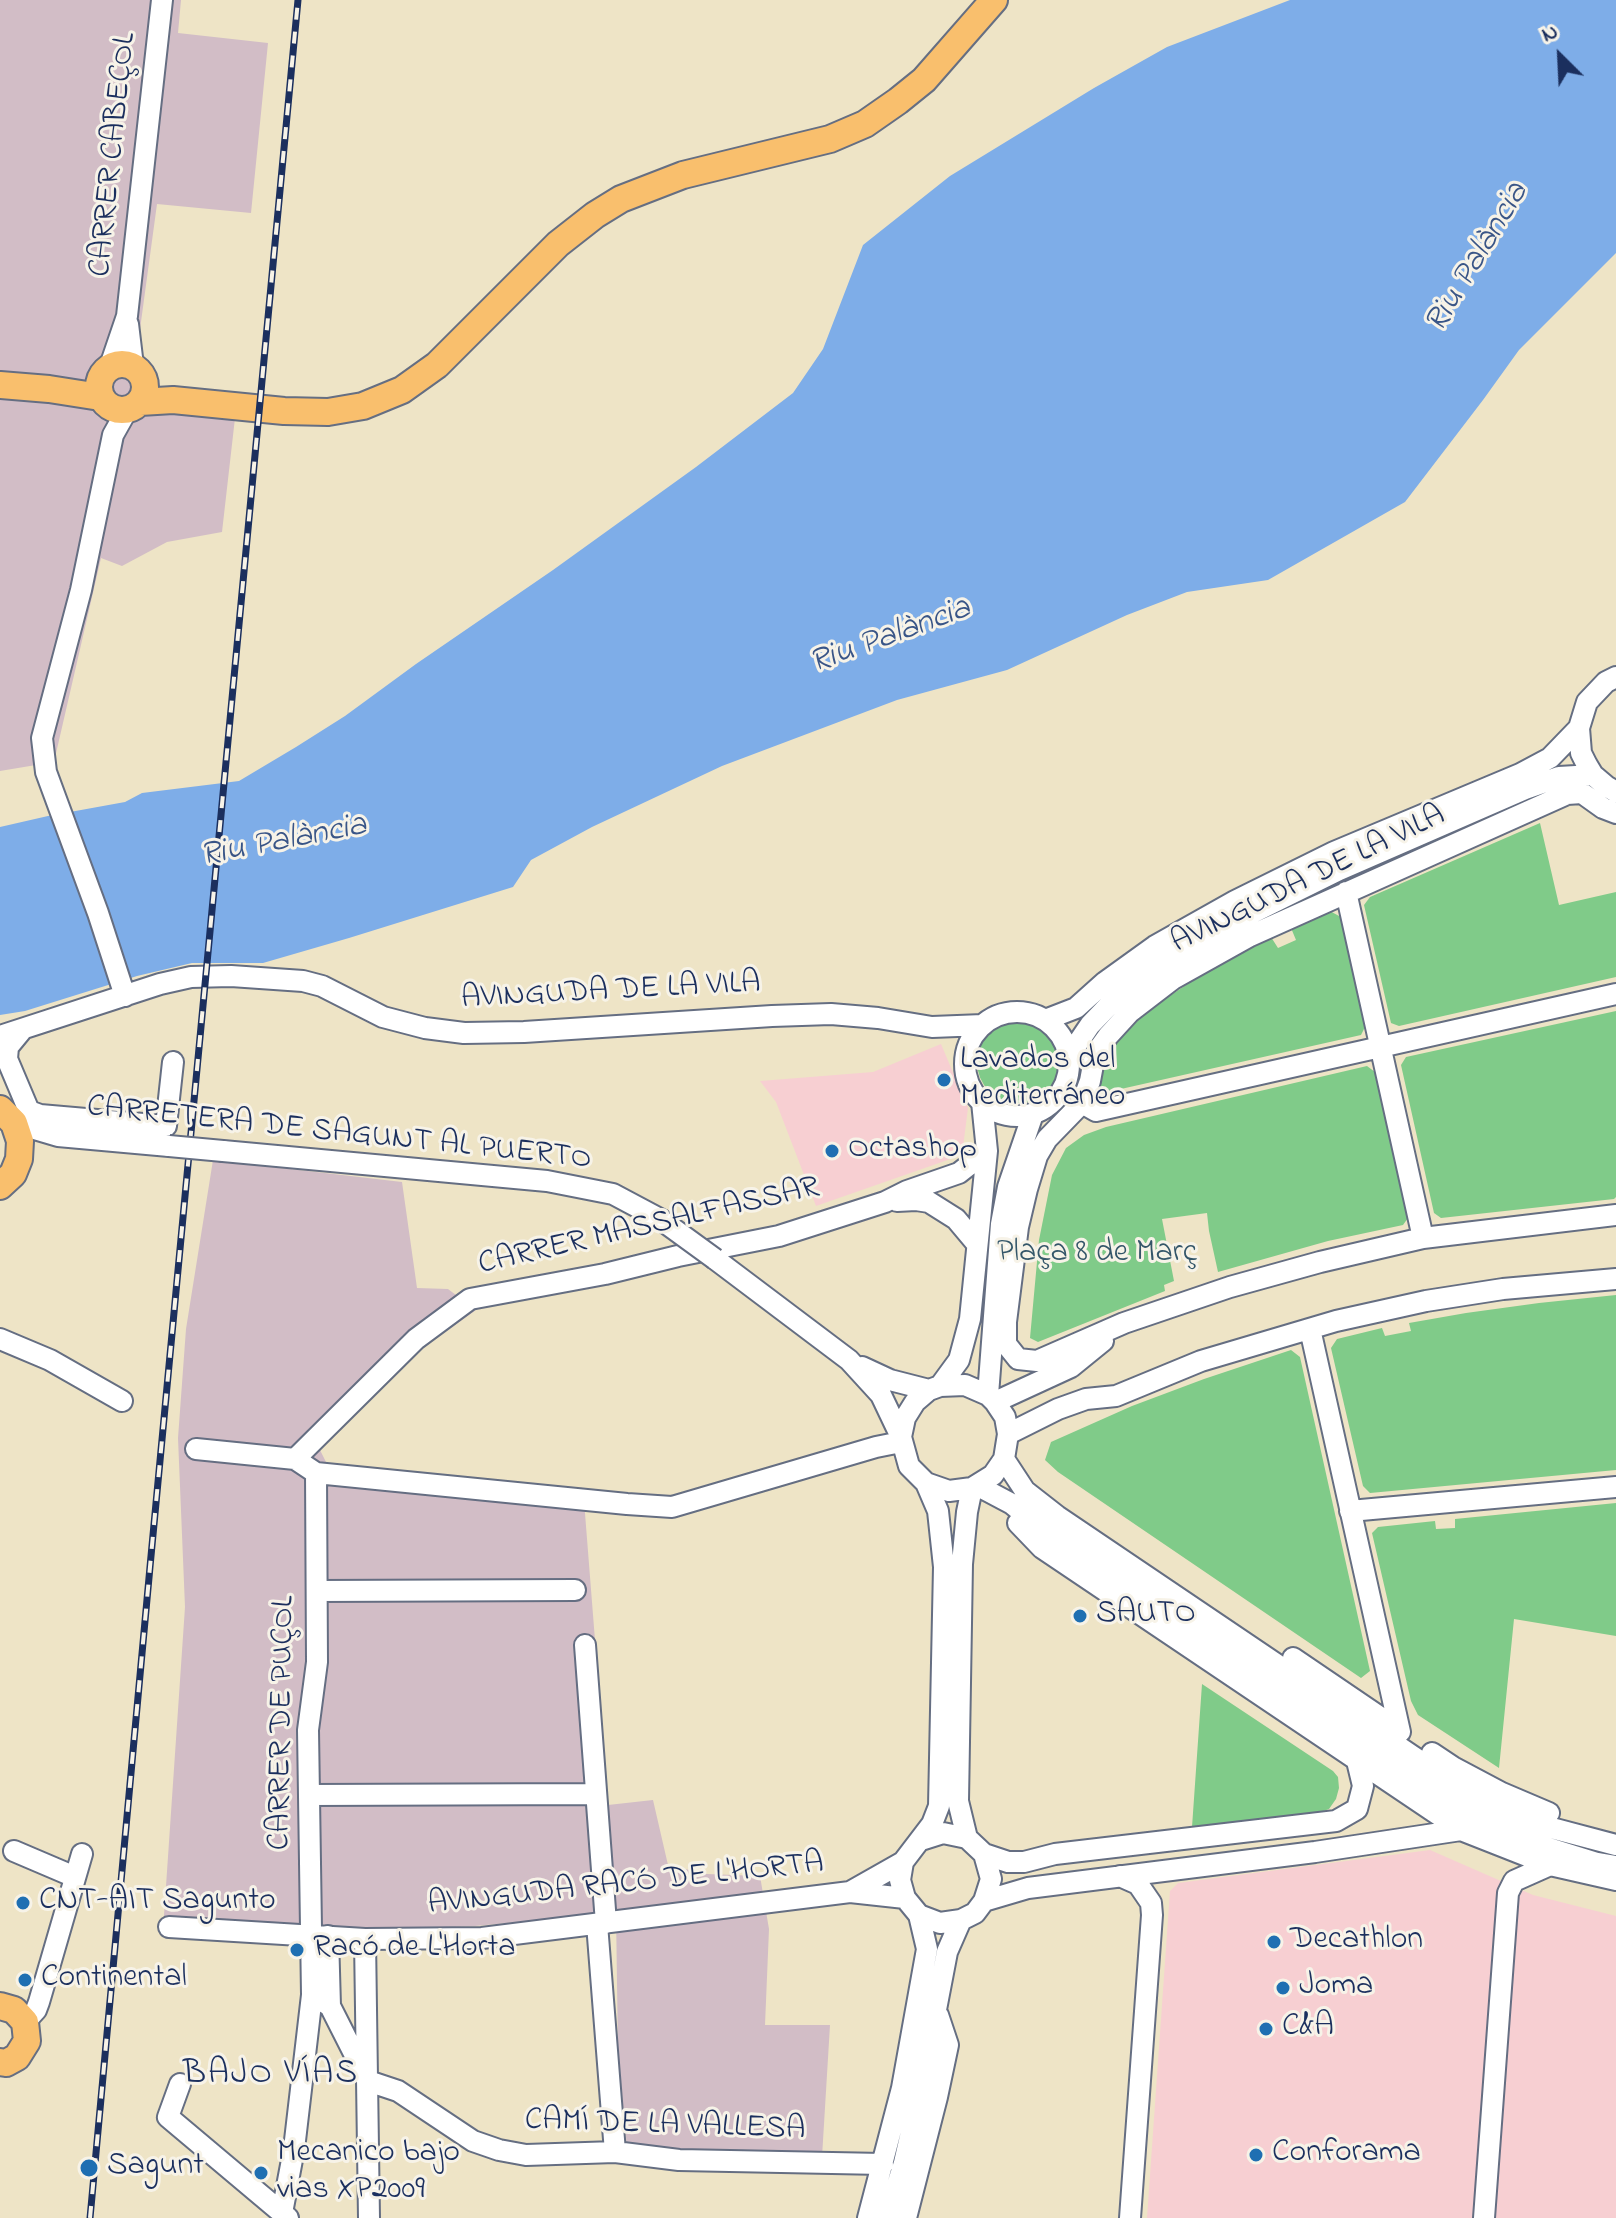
<!DOCTYPE html>
<html>
<head>
<meta charset="utf-8">
<style>
	body { margin:0 }
	#map { position:relative; width:1616px; height:2218px; overflow:hidden; background:#eee4c6; font-family:"Indie Flower",sans-serif }
	canvas { display:block }
	.north { position:absolute; left:1520px; top:16px; width:80px; height:80px; -webkit-text-stroke:6px #f7f3e8; paint-order:stroke; rotate:336deg; font-size:22px; font-weight:700; line-height:32px; text-align:center; color:#1b2f5e }
	.north::after { content:''; display:block; margin:auto; width:28px; height:36px; background:#1b2f5e; clip-path:polygon(50% 0,100% 100%,50% 72%,0 100%) }
</style>
</head>
<body>
<div id="map">
<canvas width="1616" height="2218"></canvas>
<div class="north">N</div>
</div>
<script>
const context = document.querySelector('canvas').getContext('2d');
context.lineJoin = 'round';
function paint(path, color) { context.fillStyle = color; context.fill(path, 'evenodd'); }
const toPath = rows => new Path2D(rows.map(r => 'M' + r).join(''));
function trace(path, color, width, dash) { context.strokeStyle = color; context.lineWidth = width; context.lineCap = dash ? 'butt' : 'round'; context.setLineDash(dash || []); context.stroke(path); }
function write(font, color, halo, rows, align = 'center') {
  context.font = font + ' "Indie Flower",sans-serif'; context.lineWidth = 6; context.setLineDash([]); context.textBaseline = 'middle'; context.strokeStyle = halo; context.fillStyle = color; for (const [text, x, y, turn = 0] of rows) {
    context.save(); context.translate(x, y); context.rotate((+turn || 0) * Math.PI / 180); context.textAlign = isNaN(turn) ? turn : align; if (halo) context.strokeText(text, 0, 0); context.fillText(text, 0, 0); context.restore();
  }
}
paint(toPath([
	[941,1044,968,1108,962,1155,816,1206,776,1102,760,1081,873,1072],
	[1430,1850,1533,1895,1616,1916,1616,2218,1147,2218,1170,1891,1178,1883]
]), '#f7cfd2');
paint(toPath([
	[0,0,181,0,178,33,268,43,251,213,157,204,132,388,232,392,235,418,222,532,167,542,122,566,101,558,54,762,0,771],
	[213,1160,402,1182,417,1288,448,1289,476,1310,406,1360,320,1450,327,1464,583,1488,608,1805,653,1800,668,1865,707,1874,760,1876,769,1929,765,2025,830,2025,822,2157,627,2148,618,2052,616,1913,475,1926,359,1930,163,1930,185,1607,178,1438,186,1329]
]), '#d2bdc6');
paint(toPath([
	[1540,823,1559,905,1616,892,1616,977,1399,1026,1391,1023,1364,905,1370,897],
	[1326,909,1341,917,1365,1027,1361,1035,1112,1091,1109,1097,1105,1097,1100,1092,1096,1082,1106,1054,1147,1011,1204,973,1271,937,1278,948,1296,940,1291,928],
	[1616,1011,1616,1197,1614,1199,1441,1218,1434,1213,1401,1065,1406,1057],
	'977 1062a41 41 0 1 1 82 0a41 41 0 1 1-82 0Z',
	[1367,1066,1375,1072,1408,1218,1403,1225,1328,1241,1218,1272,1209,1231,1207,1213,1162,1219,1174,1281,1164,1285,1165,1291,1038,1342,1030,1338,1039,1240,1052,1175,1066,1148,1084,1135,1106,1127],
	[1616,1295,1616,1470,1370,1493,1363,1486,1331,1348,1337,1339,1382,1328,1385,1336,1411,1331,1409,1323,1466,1313,1539,1303],
	[1291,1350,1300,1357,1370,1671,1361,1678,1058,1472,1045,1460,1051,1442,1132,1406,1204,1379],
	[1616,1503,1616,1636,1514,1619,1499,1768,1418,1715,1411,1701,1372,1533,1378,1527,1435,1521,1436,1529,1455,1528,1455,1519],
	[1202,1684,1333,1771,1338,1777,1339,1788,1336,1799,1329,1809,1318,1813,1192,1827]
]), '#80cb89');
paint(toPath([
	[1290,0,1616,0,1616,253,1519,350,1483,400,1405,502,1268,580,1187,592,1127,615,1007,670,897,700,722,766,592,827,531,860,513,887,349,938,263,963,192,963,137,976,25,1011,0,1015,0,827,48,816,125,802,142,793,239,781,296,747,345,716,416,664,553,570,696,467,793,393,823,349,863,245,950,176,1094,88,1167,47]
]), '#7eade8');
const minor = toPath([
	[128,324,133,366],
	[110,366,127,316,162,0],
	[1616,677,1606,682,1587,702,1579,728,1581,753,1587,765,1593,775,1606,786,1616,792],
	[1616,813,1603,808,1582,793,1567,794,1250,936,1173,979,1130,1012,1108,1036,1095,1054,1090,1081,1082,1103,1047,1139,1037,1156,1027,1189,1018,1227,1006,1322,1006,1344,1018,1359,1037,1361,1124,1323,1230,1287,1320,1262,1423,1238,1616,1215],
	[1346,892,1423,1238],
	[125,996,98,913,46,772,42,738,81,590,113,435,127,410],
	'965 1064a52 52 0 1 1 104 0a52 52 0 1 1-104 0Z',
	[1045,1020,1076,1008,1105,982,1155,946,1235,901,1334,852,1520,774,1550,758,1579,728],
	[22,1030,8,1047,7,1059,29,1111,40,1115,166,1126,173,1062],
	[0,1036,160,984,191,977,231,976,303,981,322,986,383,1017,425,1028,464,1033,524,1032,772,1016,831,1014,878,1018,932,1027,983,1025],
	[1069,1056,1090,1025,1116,998,1162,964,1240,919,1339,870,1525,789,1559,777,1593,775],
	[1082,1103,1096,1111,1616,994],
	[14,1123,58,1136,169,1146],
	[223,1151,547,1181,613,1194,660,1219],
	[897,1201,916,1200,929,1202,956,1219,977,1244],
	[715,1259,849,1360,881,1395,901,1437],
	[1310,1329,1400,1732],
	[0,1339,50,1360,122,1401],
	[862,1367,890,1380,929,1390],
	[940,1386,959,1360,970,1319,987,1151,982,1102],
	[988,1395,1001,1224,1008,1187,1033,1114],
	[995,1402,1071,1367,1103,1341],
	[1008,1434,1058,1409,1086,1399,1116,1396,1201,1361,1336,1321,1426,1301,1503,1289,1616,1279],
	[196,1449,295,1459,316,1473,627,1504,672,1507,876,1447,901,1442],
	[295,1459,416,1339,470,1299,605,1274,678,1256,779,1236,885,1202,907,1191,959,1173,987,1151],
	[1004,1459,1025,1491,1057,1516,1448,1780,1496,1806,1544,1826,1616,1845],
	[978,1486,1012,1504,1045,1531,1441,1798,1487,1823,1539,1845,1597,1863,1616,1866],
	[1350,1511,1616,1487],
	[1018,1523,1042,1548,1461,1830,1550,1865,1616,1880],
	[317,1591,575,1590],
	[585,1645,606,1923],
	[1293,1658,1399,1730],
	[1432,1753,1453,1767,1502,1793,1549,1813],
	[309,1795,596,1794],
	[967,1838,958,1801,962,1564,967,1512,972,1488],
	[921,1840,943,1833,967,1838,984,1854,991,1879,984,1901,975,1913,961,1920,940,1923,919,1915,905,1898,900,1880,903,1862,932,1824,939,1806,944,1567,938,1511,926,1483,909,1466,901,1437,905,1418,915,1402,929,1390,940,1386,965,1385,988,1395,995,1402,1005,1417,1008,1434,1004,1459,993,1475,972,1488,949,1491,926,1483],
	[14,1851,75,1877],
	[984,1854,1008,1862,1024,1862,1055,1854,1336,1821,1357,1809,1363,1786,1357,1761],
	[1120,1876,1138,1884,1151,1903,1152,1915,1130,2218],
	[850,1892,903,1862],
	[984,1901,1028,1888,1315,1852,1461,1830],
	[597,1924,615,2152],
	[169,1927,365,1939,482,1938,850,1892,905,1898],
	[328,1936,330,2006],
	[365,1939,369,2218],
	[312,1995,330,2006,368,2081,398,2091,473,2141,499,2150,526,2155,615,2152,679,2160,883,2164],
	[25,2022,36,2010,39,2002,82,1854],
	[180,2084,168,2117,288,2218],
	[282,2213,294,2149,312,1995,308,1730,317,1662,316,1473],
	[868,2218,902,2088,927,1949,919,1915],
	[887,2218,904,2163,920,2093,947,1952,961,1920],
	[906,2218,937,2097,948,2045,938,2015],
	[1484,2218,1508,1893,1514,1881,1550,1865]
]);
const major = toPath([
	'99 387a23 23 0 1 1 46 0a23 23 0 1 1-46 0Z',
	[0,385,49,389,100,397],
	[140,402,173,400,284,411,328,412,363,406,402,390,437,365,558,244,595,215,621,199,683,175,830,139,865,124,898,101,924,80,994,0],
	[0,1109,14,1123,20,1141,19,1159,13,1174,0,1186],
	[0,2006,14,2010,25,2022,27,2041,17,2057,6,2063,0,2062]
]);
trace(minor, '#656e82', 24);
trace(major, '#656e82', 30);
trace(minor, '#fff', 20);
trace(major, '#f9bf6d', 26);
const rail = toPath([
	[90,2218,151,1556,298,0]
]);
trace(rail, '#1b2f5e', 7);
trace(rail, '#f7f3e8', 4, [12]);
const minorBridge = toPath([
	[169,1146,223,1151],
	[660,1219,715,1259]
]);
trace(minorBridge, '#656e82', 24, []);
trace(minorBridge, '#fff', 20);
for (const [x, y, r, color] of [
	[944,1080,8,"#1f6fb2"],
	[832,1151,8,"#1f6fb2"],
	[1080,1616,8,"#1f6fb2"],
	[23,1903,8,"#1f6fb2"],
	[1274,1942,8,"#1f6fb2"],
	[297,1950,8,"#1f6fb2"],
	[25,1980,8,"#1f6fb2"],
	[1283,1988,8,"#1f6fb2"],
	[1266,2029,8,"#1f6fb2"],
	[1256,2155,8,"#1f6fb2"],
	[89,2168,10,"#1f6fb2"],
	[261,2173,8,"#1f6fb2"]
]) { const dot = new Path2D(); dot.arc(x, y, r, 0, 2 * Math.PI); context.fillStyle = color; context.fill(dot); trace(dot, '#f7f3e8', 3); }
write('32px', '#1b2f5e', '#f7f3e8', [
	["CARRER CABEÇOL",115,155,-84],
	["AVINGUDA DE LA VILA",1309,881,-26],
	["AVINGUDA DE LA VILA",611,993,-3],
	["CARRETERA DE SAGUNT AL PUERTO",339,1135,6],
	["CARRER MASSALFASSAR",649,1228,-13],
	["CARRER DE PUÇOL",284,1723,-89],
	["AVINGUDA RACÓ DE L'HORTA",626,1886,-6],
	["CAMÍ DE LA VALLESA",665,2127,2]
]);
write('32px', '#1b2f5e', '#f7f3e8', [
	["Lavados del",960,1062],
	["Mediterráneo",960,1099],
	["Octashop",848,1151],
	["SAUTO",1096,1616],
	["CNT-AIT Sagunto",39,1903],
	["Decathlon",1290,1942],
	["Racó de L'Horta",313,1950],
	["Continental",41,1980],
	["Joma",1299,1988],
	["C&A",1282,2029],
	["Mecanico bajo",277,2155],
	["vias XP2009",277,2192],
	["Conforama",1272,2155],
	["Sagunt",107,2168]
], 'left');
write('32px', '#345669', '#f7f3e8', [
	["Plaça 8 de Març",1097,1255]
]);
write('italic 34px', '#395587', '#f7f3e8', [
	["Riu Palància",1479,259,-59],
	["Riu Palància",891,638,-20],
	["Riu Palància",284,843,-11]
]);
context.letterSpacing = '2px';
write('34px', '#1b2f5e', '#f7f3e8', [
	["BAJO VÍAS",271,2076]
]);
context.letterSpacing = '0px';
</script>
</body>
</html>
